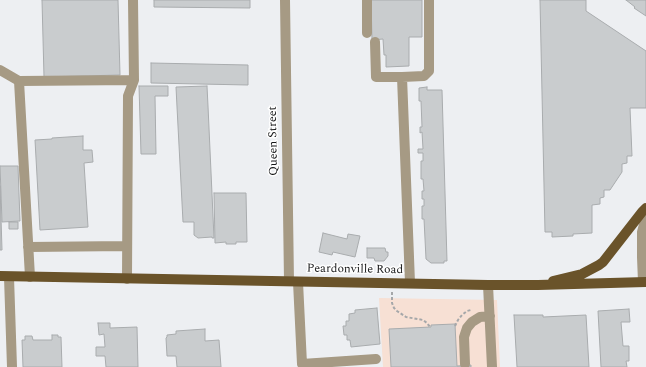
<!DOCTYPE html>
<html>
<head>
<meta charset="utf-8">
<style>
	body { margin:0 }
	canvas { display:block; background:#edeff2 }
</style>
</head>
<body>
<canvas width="646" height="367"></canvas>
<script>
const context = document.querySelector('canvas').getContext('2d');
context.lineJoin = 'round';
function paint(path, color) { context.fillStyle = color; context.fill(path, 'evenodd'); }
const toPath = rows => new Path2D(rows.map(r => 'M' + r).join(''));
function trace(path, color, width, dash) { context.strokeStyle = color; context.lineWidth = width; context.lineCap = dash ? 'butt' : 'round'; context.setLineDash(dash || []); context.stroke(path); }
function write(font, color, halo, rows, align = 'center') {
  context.font = font + ' Spectral,serif'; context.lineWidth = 3; context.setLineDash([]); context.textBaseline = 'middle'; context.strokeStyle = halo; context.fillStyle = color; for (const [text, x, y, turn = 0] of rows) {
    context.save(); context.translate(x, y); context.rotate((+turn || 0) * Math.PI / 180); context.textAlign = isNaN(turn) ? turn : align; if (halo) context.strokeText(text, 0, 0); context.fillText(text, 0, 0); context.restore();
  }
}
paint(toPath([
	[379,298,497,300,500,367,383,367]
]), '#f7e0d4');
const building = toPath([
	[42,0,118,0,120,75,44,77,42,0],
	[154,0,250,0,250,8,154,7,154,0],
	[371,0,422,0,422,37,409,37,409,66,386,67,386,55,384,55,383,39,372,40,371,0],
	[540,0,586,0,586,11,646,51,646,108,630,108,632,156,627,156,627,163,622,164,622,172,610,190,604,190,604,197,600,198,600,204,592,205,592,233,573,234,573,236,552,237,552,232,545,232,540,0],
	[626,0,646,0,646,16,634,8,635,7,626,0],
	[151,63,248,65,248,85,151,83,151,63],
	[139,86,168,86,168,96,155,96,156,154,141,154,139,86],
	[207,86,208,106,214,238,212,238,212,237,198,238,194,235,194,222,183,222,177,107,176,87,207,86],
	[427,87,427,90,442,90,447,261,444,261,444,263,431,263,426,259,424,219,422,219,422,206,424,206,424,199,422,199,422,191,424,191,423,179,421,179,421,161,423,161,423,153,418,153,418,149,423,149,422,132,420,133,420,127,422,127,421,101,419,101,419,88,427,87],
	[83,136,83,150,92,150,93,162,84,163,88,227,40,230,35,140,52,139,52,138,83,136],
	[0,166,18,166,20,221,2,222,0,166],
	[0,186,2,250,0,250,0,186],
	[214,193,246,193,247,242,236,242,236,244,226,244,226,242,215,243,214,193],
	[9,222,18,222,18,229,9,229,9,222],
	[323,233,347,239,348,234,360,236,355,257,333,252,332,255,319,252,323,233],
	[367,248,385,248,386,252,388,252,388,256,384,261,375,261,374,258,367,258,367,248],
	[377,308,380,344,351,347,350,340,347,340,347,335,344,335,343,326,346,326,346,321,349,321,349,314,355,313,355,310,377,308],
	[629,309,630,322,621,322,623,346,629,346,629,361,626,361,627,367,601,367,598,311,629,309],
	[514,315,543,315,543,317,586,315,589,367,517,367,514,315],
	[98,323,110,323,110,328,137,327,138,367,106,367,105,356,96,356,96,347,105,347,104,334,99,335,98,323],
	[455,324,457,366,471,365,471,367,391,367,389,329,431,327,431,325,455,324],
	[205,329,205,341,219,340,221,367,177,367,176,356,167,356,166,338,167,337,167,335,176,334,176,331,205,329],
	[52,335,58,335,58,337,61,337,62,367,23,367,22,340,25,340,25,336,32,336,33,340,52,340,52,335]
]);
paint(building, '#c9ccce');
trace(building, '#a9acae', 1);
trace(toPath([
	[392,292,392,303,394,308,397,311,406,317,423,320,427,323,430,327],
	[455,326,458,320,462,315,467,311,471,310]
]), '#a5a7a9', 2, [3, 2]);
trace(toPath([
	[133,0,134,80],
	[285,0,289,281],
	[367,0,367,33],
	[375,42,376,77,402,77],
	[0,70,19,81],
	[28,247,127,246],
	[9,277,12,367],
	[30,277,19,81,134,80,128,96,127,279],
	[298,282,302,364,376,359],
	[643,282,642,257,642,232,646,217],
	[410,283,402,77,424,76,429,71,429,0],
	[488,285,492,367],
	[465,364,464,337,467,328,472,322,480,317,490,316]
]), '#a69a84', 10);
trace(toPath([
	[0,276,488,285,538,285,646,282],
	[553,281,582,274,599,265,603,262,642,212,646,208]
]), '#6a532a', 10);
write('12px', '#151617', '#fff', [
	["Queen Street",274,141,-91],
	["Peardonville Road",355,270,1]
]);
</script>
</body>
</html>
